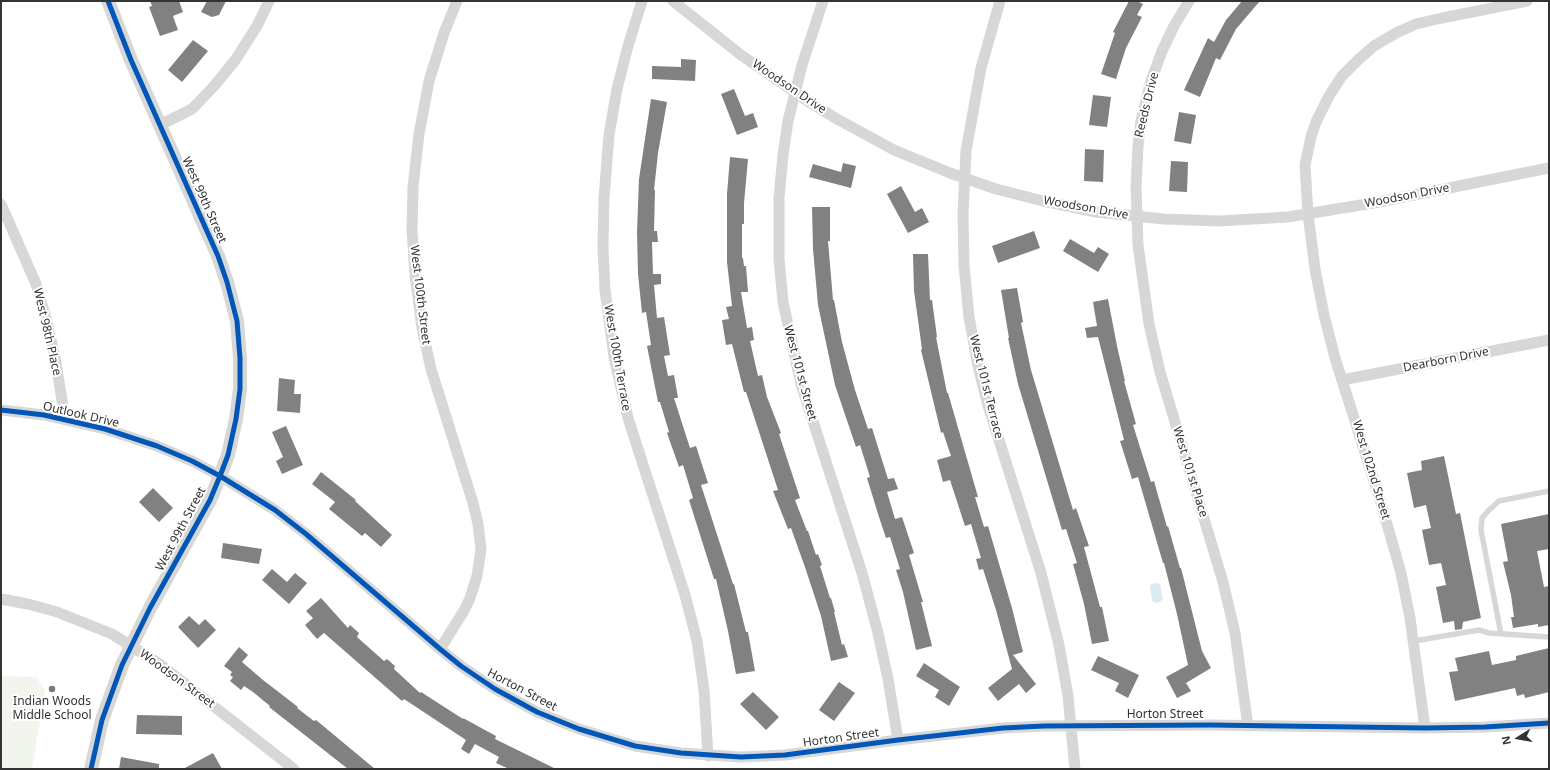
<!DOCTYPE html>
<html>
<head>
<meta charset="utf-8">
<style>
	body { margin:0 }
	#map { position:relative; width:1550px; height:770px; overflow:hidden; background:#fff; font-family:"Noto Sans",sans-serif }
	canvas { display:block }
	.frame { position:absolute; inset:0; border:2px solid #333; pointer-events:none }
	.north { position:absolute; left:1498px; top:718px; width:40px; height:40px; -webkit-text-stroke:3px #fff; paint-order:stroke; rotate:259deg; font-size:11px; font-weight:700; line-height:16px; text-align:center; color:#333 }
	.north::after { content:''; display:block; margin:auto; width:14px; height:18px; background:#333; clip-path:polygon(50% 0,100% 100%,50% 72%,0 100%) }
</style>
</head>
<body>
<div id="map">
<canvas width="1550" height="770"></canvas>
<div class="frame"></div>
<div class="north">N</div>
</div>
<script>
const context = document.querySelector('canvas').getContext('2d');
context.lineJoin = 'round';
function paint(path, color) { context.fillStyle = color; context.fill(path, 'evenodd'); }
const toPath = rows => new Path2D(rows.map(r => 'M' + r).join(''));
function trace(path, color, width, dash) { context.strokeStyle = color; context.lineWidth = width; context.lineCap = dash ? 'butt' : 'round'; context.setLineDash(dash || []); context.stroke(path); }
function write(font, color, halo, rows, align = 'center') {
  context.font = font + ' "Noto Sans",sans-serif'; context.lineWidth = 4; context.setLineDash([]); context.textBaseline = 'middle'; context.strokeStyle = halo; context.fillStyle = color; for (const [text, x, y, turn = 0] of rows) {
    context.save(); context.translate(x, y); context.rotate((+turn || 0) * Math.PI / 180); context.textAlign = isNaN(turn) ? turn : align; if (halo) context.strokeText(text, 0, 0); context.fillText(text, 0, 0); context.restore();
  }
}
paint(toPath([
	[1,676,36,677,45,690,32,769,1,769]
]), '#f1f5ed');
paint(toPath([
	[1155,583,1160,584,1163,599,1160,602,1156,603,1152,601,1150,587,1151,584]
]), '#ddebf3');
paint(toPath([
	[150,1,179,1,183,12,173,16,178,30,160,36,149,7,152,6],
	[207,1,226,1,219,15,212,17,201,12],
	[1129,1,1137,1,1143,4,1137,15,1142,17,1126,48,1116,79,1101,74,1115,33,1113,32],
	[1242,1,1260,1,1236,29,1220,60,1216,58,1200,97,1184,90,1208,38,1214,42,1226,20],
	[193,40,208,51,182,82,168,70],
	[681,59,696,60,695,81,652,79,652,66,681,67],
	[734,89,745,116,753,113,758,127,737,135,721,94],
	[1093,95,1111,97,1107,127,1089,125],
	[651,99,667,102,658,153,654,190,655,190,654,231,657,231,658,242,652,242,653,274,661,274,661,284,654,285,657,318,664,317,670,355,664,356,668,376,674,375,678,398,674,398,690,448,696,446,708,483,701,485,733,584,734,584,746,632,748,632,755,671,736,674,728,631,716,579,714,579,689,500,693,498,683,465,679,467,667,433,669,432,660,402,658,402,647,346,651,345,646,312,642,313,638,274,637,232,639,179],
	[1179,112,1196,115,1191,144,1174,141],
	[1085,149,1104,150,1103,182,1084,181],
	[730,157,748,159,744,203,744,224,742,224,742,258,743,258,744,266,746,266,748,292,741,292,747,328,752,327,754,340,750,341,758,376,762,375,767,397,781,433,779,434,800,498,795,500,807,531,808,531,816,555,818,554,822,565,820,566,830,598,831,598,835,612,834,612,842,645,844,644,848,657,831,661,821,616,806,570,791,528,788,529,773,491,778,490,746,392,744,392,732,344,726,345,722,320,729,319,726,307,732,306,727,262,727,194],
	[1171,161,1188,162,1187,192,1169,191],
	[843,163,856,166,851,188,809,177,813,164,841,172],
	[901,186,915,212,922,208,929,222,908,233,887,194],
	[812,207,830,207,830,241,828,241,833,300,834,300,842,342,855,390,868,429,872,428,888,479,894,478,898,489,887,492,895,519,902,517,914,553,909,555,923,602,921,602,932,646,916,650,903,592,896,570,900,569,890,537,886,538,879,517,867,478,870,477,860,445,856,447,835,385,818,305,813,249],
	[1034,231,1040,248,998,263,992,246],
	[1070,239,1094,253,1098,247,1109,254,1098,272,1063,251],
	[913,254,928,254,930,300,932,300,937,337,936,337,947,393,948,393,978,497,975,497,984,527,988,526,1012,608,1023,652,1013,655,1036,684,1026,693,1019,684,998,701,988,688,1012,669,996,610,983,569,979,570,976,559,981,558,971,524,965,526,950,480,943,482,937,460,951,456,943,432,941,433,921,350,922,349,914,291],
	[1017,288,1023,322,1021,323,1031,370,1073,510,1076,508,1089,546,1084,547,1100,607,1102,607,1109,641,1092,644,1084,604,1073,564,1077,563,1066,529,1062,530,1018,384,1008,338,1009,338,1001,290],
	[1108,299,1117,346,1125,381,1124,381,1136,424,1133,425,1151,482,1154,481,1167,527,1168,526,1180,568,1181,568,1202,651,1211,668,1186,683,1191,691,1177,698,1166,677,1188,665,1177,614,1164,563,1163,563,1138,477,1132,479,1120,441,1124,440,1098,337,1087,338,1085,328,1097,326,1093,302],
	[279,378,295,380,294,394,301,394,300,413,277,411],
	[286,426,303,465,282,474,276,461,283,457,272,432],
	[1444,456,1456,514,1460,513,1481,618,1463,622,1462,629,1455,630,1454,621,1443,623,1436,587,1446,585,1441,563,1429,565,1422,530,1431,528,1426,505,1414,508,1407,473,1422,470,1421,461],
	[321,472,356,500,355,501,392,535,381,547,365,533,362,536,329,509,335,502,312,484],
	[153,488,173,508,159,522,139,502],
	[1549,514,1549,549,1537,551,1544,587,1549,586,1549,625,1538,627,1538,624,1513,628,1511,617,1514,617,1511,595,1503,562,1508,561,1501,524],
	[223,543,262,549,259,564,221,558],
	[272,569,287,582,295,573,307,583,289,604,262,580],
	[321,598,348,628,350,625,359,633,357,637,384,661,387,659,395,666,394,669,420,693,421,692,463,719,463,718,496,736,495,739,556,769,509,769,496,763,499,757,475,744,469,754,461,749,466,740,404,699,402,701,324,633,317,639,305,625,313,618,306,611],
	[189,616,199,625,205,619,216,630,198,648,178,627],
	[239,647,248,655,242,662,263,680,298,707,297,708,314,721,316,720,375,769,348,769,269,707,270,706,253,692,244,686,241,690,230,681,233,677,230,675,232,672,224,666],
	[1549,648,1549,692,1525,698,1524,694,1517,696,1515,688,1455,701,1449,672,1458,671,1455,658,1489,651,1492,665,1516,660,1516,656],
	[1098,656,1139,675,1128,698,1115,691,1119,683,1091,670],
	[924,663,960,687,949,706,935,697,939,690,916,676],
	[839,682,855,693,834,721,819,710],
	[753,692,779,717,766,730,740,704],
	[137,715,182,716,182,735,136,734],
	[213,753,222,769,183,769],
	[121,757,159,764,159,769,119,769]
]), '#818181');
trace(toPath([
	[1501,634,1481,530,1482,518,1488,511,1499,501,1549,491],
	[1414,641,1479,630,1489,633,1549,637]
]), '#d7d7d7', 5.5);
trace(toPath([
	[642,1,628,46,617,89,609,135,604,198,603,247,605,290,614,357,628,418,685,595,697,641,704,690,708,756],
	[673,1,741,55,809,102,837,119,894,150,950,173,996,189,1043,201,1096,212,1164,219,1219,221,1288,217,1379,202,1549,168],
	[823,1,802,65,788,121,783,155,779,198,779,259,783,302,801,384,862,573,878,633,888,679,898,740],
	[1000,1,981,68,966,151,963,214,964,265,969,317,978,366,987,402,1041,573,1059,645,1068,696,1075,769],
	[1189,1,1174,26,1162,51,1150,84,1141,121,1138,146,1136,186,1138,245,1149,324,1160,372,1223,582,1235,633,1248,726],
	[160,125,192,109,215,85,236,59,257,26,269,1],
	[1,204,36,284,46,318,55,357,65,419],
	[1342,380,1549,340],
	[1,410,44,415,105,429,157,446,192,461,220,476,275,510,306,534,440,649,461,666,495,689,537,712,579,729,635,746,681,753,741,757,785,755,898,740,1003,728,1044,726,1210,725,1425,728,1485,727,1549,723],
	[1,599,28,604,57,612,112,634,161,665,294,769],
	[440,649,465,609,470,598,477,576,481,549,478,524,473,503,431,369,422,328,415,275,412,230,413,187,419,134,429,81,444,33,457,1],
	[1425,728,1410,618,1401,573,1381,503,1335,358,1324,315,1315,269,1308,214,1305,165,1311,137,1316,122,1329,96,1342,76,1359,59,1374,46,1396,33,1416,24,1442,18,1527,1]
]), '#d7d7d7', 11);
trace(toPath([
	[91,769,102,720,122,665,150,608,210,500,220,476,228,455,236,419,240,389,240,358,237,321,227,282,218,256,131,60,108,1]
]), '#d7d7d7', 14);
trace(toPath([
	[1,410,44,415,105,429,157,446,192,461,220,476,275,510,306,534,440,649,461,666,495,689,537,712,579,729,635,746,681,753,741,757,785,755,898,740,1003,728,1044,726,1210,725,1425,728,1485,727,1549,723],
	[91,769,102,720,122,665,150,608,210,500,220,476,228,455,236,419,240,389,240,358,237,321,227,282,218,256,131,60,108,1]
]), '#0057b8', 5);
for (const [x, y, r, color] of [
	[52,689,4,"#7a7a7a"]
]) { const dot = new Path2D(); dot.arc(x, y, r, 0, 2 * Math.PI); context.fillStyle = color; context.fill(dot); trace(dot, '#fff', 1.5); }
write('12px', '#333', '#fff', [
	["Woodson Drive",789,87,34],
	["Reeds Drive",1147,105,-76],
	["Woodson Drive",1407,196,-11],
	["West 99th Street",204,200,66],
	["Woodson Drive",1086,208,10],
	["West 100th Street",420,295,83],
	["West 98th Place",47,332,77],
	["West 100th Terrace",617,358,80],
	["Dearborn Drive",1446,360,-11],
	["West 101st Street",800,373,75],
	["West 101st Terrace",986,387,76],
	["Outlook Drive",81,415,13],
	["West 102nd Street",1371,470,73],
	["West 101st Place",1190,472,73],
	["West 99th Street",181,529,-62],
	["Woodson Street",177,679,36],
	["Horton Street",522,690,28],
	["Horton Street",1165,715],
	["Horton Street",841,738,-8]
]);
write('12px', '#333', '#fff', [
	["Indian Woods",52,702],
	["Middle School",52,716]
]);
</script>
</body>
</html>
